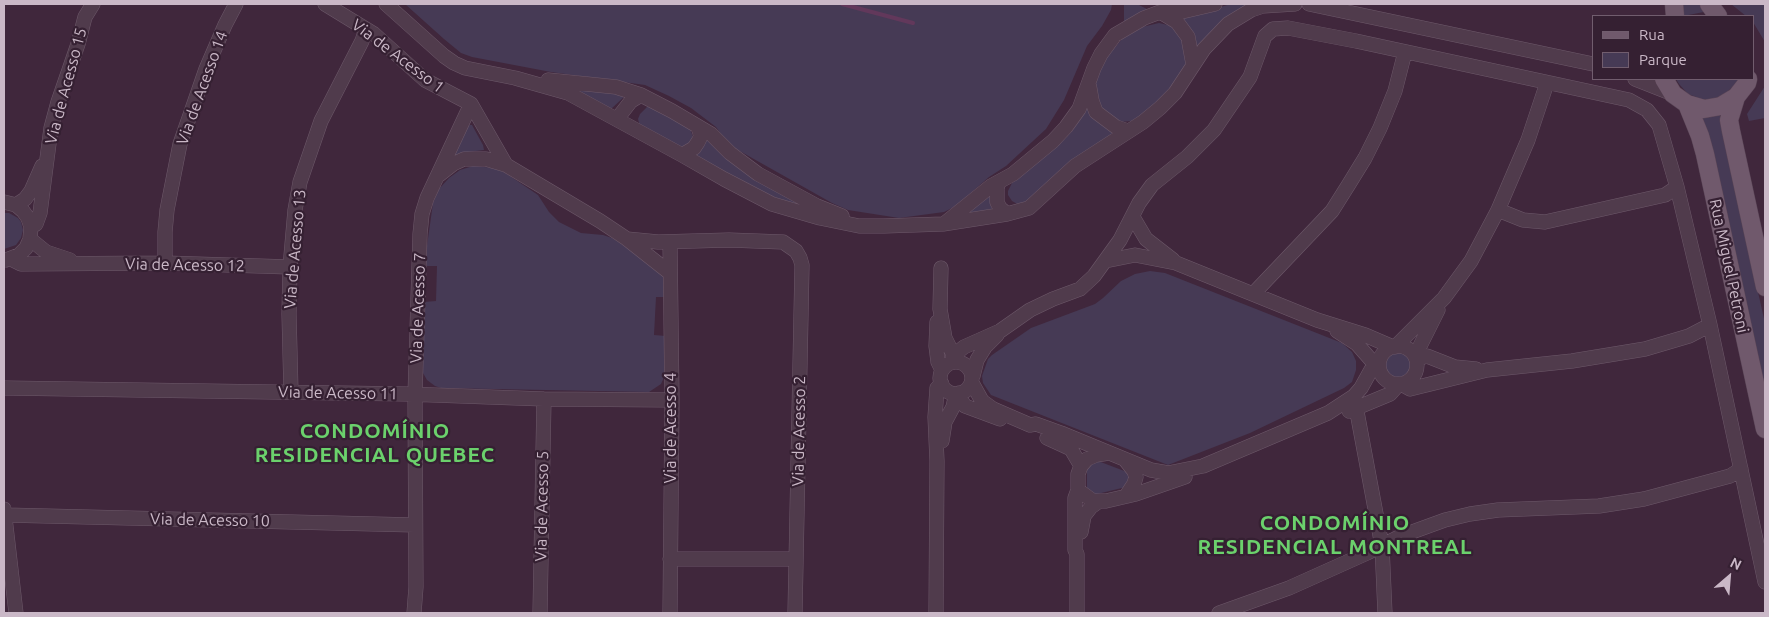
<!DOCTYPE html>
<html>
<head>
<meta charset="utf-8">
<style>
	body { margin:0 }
	#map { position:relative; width:1769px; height:617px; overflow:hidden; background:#40273c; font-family:Ubuntu,sans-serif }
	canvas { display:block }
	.frame { position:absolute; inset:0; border:5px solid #cab8c7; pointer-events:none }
	.legend { position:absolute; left:1592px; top:15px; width:162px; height:65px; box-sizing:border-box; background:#352032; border:1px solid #715d6e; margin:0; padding:6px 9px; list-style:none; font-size:15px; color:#cab8c7 }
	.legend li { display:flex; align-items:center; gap:10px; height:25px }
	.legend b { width:25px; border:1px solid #715d6e }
	.north { position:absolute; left:1704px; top:552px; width:50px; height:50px; -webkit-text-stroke:4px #352032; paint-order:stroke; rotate:27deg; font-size:14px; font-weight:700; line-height:20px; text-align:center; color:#cab8c7 }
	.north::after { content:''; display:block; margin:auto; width:18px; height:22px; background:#cab8c7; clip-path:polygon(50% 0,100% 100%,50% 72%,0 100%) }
</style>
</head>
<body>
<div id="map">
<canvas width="1769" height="617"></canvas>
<div class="frame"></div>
<ul class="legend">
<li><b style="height:6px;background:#70596c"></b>Rua</li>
<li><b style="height:14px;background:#463a55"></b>Parque</li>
</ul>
<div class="north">N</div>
</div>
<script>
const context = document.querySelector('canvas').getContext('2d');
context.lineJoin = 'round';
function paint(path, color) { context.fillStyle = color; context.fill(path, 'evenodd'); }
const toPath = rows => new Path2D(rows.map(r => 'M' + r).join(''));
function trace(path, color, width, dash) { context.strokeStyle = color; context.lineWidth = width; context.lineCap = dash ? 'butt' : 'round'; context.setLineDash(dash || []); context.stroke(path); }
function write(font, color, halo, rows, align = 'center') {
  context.font = font + ' Ubuntu,sans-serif'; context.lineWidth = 4.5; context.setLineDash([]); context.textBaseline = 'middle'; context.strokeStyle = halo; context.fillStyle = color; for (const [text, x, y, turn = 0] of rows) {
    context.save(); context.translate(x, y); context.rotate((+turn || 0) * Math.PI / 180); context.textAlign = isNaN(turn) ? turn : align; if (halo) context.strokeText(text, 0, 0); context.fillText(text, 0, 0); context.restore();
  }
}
paint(toPath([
	[405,4,1112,4,1111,10,1102,26,1087,46,1064,100,1046,129,1006,166,989,177,956,206,944,212,899,218,848,210,832,203,729,145,716,127,691,108,669,96,645,85,551,72,472,57,461,53,444,39],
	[1124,4,1137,4,1149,10,1124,23],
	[1231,4,1253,4,1197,48,1195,37,1182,18],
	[1683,4,1702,4,1704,12,1683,16],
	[1731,4,1765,4,1765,42,1753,22,1753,16,1746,16],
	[1159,23,1172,26,1179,34,1184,45,1187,60,1186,66,1179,78,1153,108,1132,121,1119,122,1107,116,1100,106,1095,89,1096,77,1107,57,1122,39,1142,27],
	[1676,79,1738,79,1736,84,1726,93,1714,99,1701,99,1688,94,1679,84],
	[1765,86,1765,118,1749,121,1747,114],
	[569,87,622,94,624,97,611,109],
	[1087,106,1097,120,1114,133,1029,203,1019,205,1012,201,1008,195,1008,191,1012,183,1063,141,1073,130],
	[647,107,652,107,690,128,693,137,692,142,685,149,640,127,638,119,640,114],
	[1700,115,1720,115,1723,137,1765,323,1765,390],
	[470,125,472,125,483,145,484,150,468,152,452,158,467,126],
	[708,139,814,209,768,197,693,155],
	[473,166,495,168,504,172,538,195,549,212,559,222,581,233,603,235,612,238,658,267,664,275,667,297,656,297,654,335,666,336,665,375,661,384,649,392,441,388,435,386,427,380,423,373,424,302,436,301,437,266,427,266,425,260,433,203,439,189,449,178,460,170],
	[990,190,992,211,958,217],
	[4,213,9,213,18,218,21,222,23,230,21,238,16,245,4,249],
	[1150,271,1165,273,1342,343,1352,352,1356,361,1356,370,1352,382,1344,388,1250,433,1168,465,991,395,983,383,982,376,988,359,992,355,1031,328,1095,304,1103,298,1121,281,1135,274],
	'1385 366a14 14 0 1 1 28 0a14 14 0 1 1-28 0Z',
	[1098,461,1127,472,1131,480,1126,487,1093,495,1087,490,1087,468,1088,464]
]), '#463a55');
trace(toPath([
	[842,4,913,23]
]), '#62385b', 4);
const minor = toPath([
	[325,4,374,34,425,80,471,104,506,165,600,221,627,239,670,273],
	[386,4,444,56,454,63,465,68,515,78,568,93,682,155,724,179,772,204,820,218,859,226,884,226,943,224,1007,214,1029,208,1075,166,1143,122,1160,108,1175,93,1204,49,1228,24,1251,10,1263,6,1295,4],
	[1309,4,1593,64],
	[1162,13,1177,22,1188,37,1193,64],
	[1635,79,1673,94],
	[548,80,616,87,641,95,672,111,711,134,730,153,758,174,817,206,842,216],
	[1089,84,1092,101,1096,112,1116,127,1128,131],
	[617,119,631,101,641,95],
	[682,155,694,148,698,142,701,136,698,127],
	[439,175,453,164,464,159,486,159,506,165],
	[999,182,997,188,997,202,1000,208,1007,214],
	[4,202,16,205,23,211,28,218,31,227,30,239,26,248,19,255,6,260],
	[16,205,25,199,31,191,42,166],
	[1498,210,1523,220,1545,222,1665,195,1677,187],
	[1133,217,1146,239,1173,260],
	[945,223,991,186,1013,174,1053,141,1066,127,1079,109,1094,68,1101,54,1115,35,1144,18,1160,12,1181,12,1215,4],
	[31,227,36,224,40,213,51,128,58,102,78,44,85,17,93,4],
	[30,239,46,252,70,260],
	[627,239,658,242,729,240,783,242,796,251,800,258,802,265,795,613],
	[11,259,21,264,165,263,290,267],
	[1105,261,1135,255,1176,263,1317,320,1365,335,1393,347],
	[165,263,165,232,167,210,180,144,206,69,225,25,236,4],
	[941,268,940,309,945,338,952,352,954,362],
	[1253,294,1332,211,1349,184,1365,158,1380,128,1395,91,1405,52],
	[937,322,936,346,938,362,942,370],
	[1337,331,1357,344,1371,360,1379,363],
	'1379 365a19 19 0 1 1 38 0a19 19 0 1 1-38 0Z',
	[1395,347,1444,298,1471,261,1498,210,1528,140,1547,83],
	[1415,356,1438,310],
	[1416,359,1427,356,1455,367,1476,369],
	'940 378a16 16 0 1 1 32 0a16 16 0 1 1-32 0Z',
	[954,362,959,351,964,347,1000,331,1030,310,1053,299,1080,289,1094,276,1120,240,1139,203,1152,185,1187,157,1214,130,1250,77,1265,36,1273,29,1288,28,1356,41,1629,100,1647,110,1659,125,1677,187,1710,325,1765,582],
	[973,376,977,360,985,347,997,335],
	[972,383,982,401,993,409,1030,425,1036,424,1061,433,1151,470,1168,473,1203,466,1328,413,1354,396,1361,388,1371,370,1379,364],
	[1401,384,1410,389,1487,370,1572,361,1645,349,1689,336,1710,325],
	[4,388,406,394,544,399,672,400],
	[291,392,289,314,290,267,295,210,300,182,321,121,362,41,366,29],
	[959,393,961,400,965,406,1000,419],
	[1354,396,1382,546,1385,613],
	[1349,411,1390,394,1399,384],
	[1047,438,1071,449,1081,466],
	[942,441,945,422,953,407,956,394],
	[1126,461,1134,471,1136,477,1134,484,1126,496],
	[1078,490,1093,501,1106,501,1136,494,1185,477],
	[4,509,16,613],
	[5,515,415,525],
	[1081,532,1084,516,1091,507,1098,502],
	[670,559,796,559],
	[414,613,416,587,415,395,420,234,422,214,427,198,471,104],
	[540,613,544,399],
	[670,613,672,400,670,242],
	[936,613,937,461,935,417,937,388,942,384],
	[1077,613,1077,554,1075,550,1075,498,1078,490,1078,474,1081,466,1087,459,1096,455,1109,453],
	[1219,613,1289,588,1367,553,1401,536,1445,520,1470,514,1498,510,1599,506,1644,499,1730,476,1741,469]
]);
const major = toPath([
	[1674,4,1675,16],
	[1709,4,1718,16],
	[1664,79,1673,94,1687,104,1704,109,1721,106,1736,97,1747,83,1748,79],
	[1736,97,1729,120,1731,131,1765,287],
	[1687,104,1700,136,1705,154,1765,429]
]);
trace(minor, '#6d596a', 15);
trace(major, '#594556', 19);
trace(minor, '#503b4c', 14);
trace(major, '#70596c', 18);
write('16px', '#cab8c7', '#352032', [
	["Via de Acesso 1",398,56,37],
	["Via de Acesso 15",66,86,-75],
	["Via de Acesso 14",202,88,-70],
	["Via de Acesso 13",295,249,-85],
	["Via de Acesso 12",185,265,1],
	["Rua Miguel Petroni",1729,266,78],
	["Via de Acesso 7",418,308,-88],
	["Via de Acesso 11",338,393,1],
	["Via de Acesso 4",671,428,-90],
	["Via de Acesso 2",799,431,-89],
	["Via de Acesso 5",542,506,-89],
	["Via de Acesso 10",210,520,1]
]);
context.letterSpacing = '1px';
write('bold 21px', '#6bd16c', '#352032', [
	["CONDOMÍNIO",375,431],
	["RESIDENCIAL QUEBEC",375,455],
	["CONDOMÍNIO",1335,523],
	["RESIDENCIAL MONTREAL",1335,547]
]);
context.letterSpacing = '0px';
</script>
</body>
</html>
